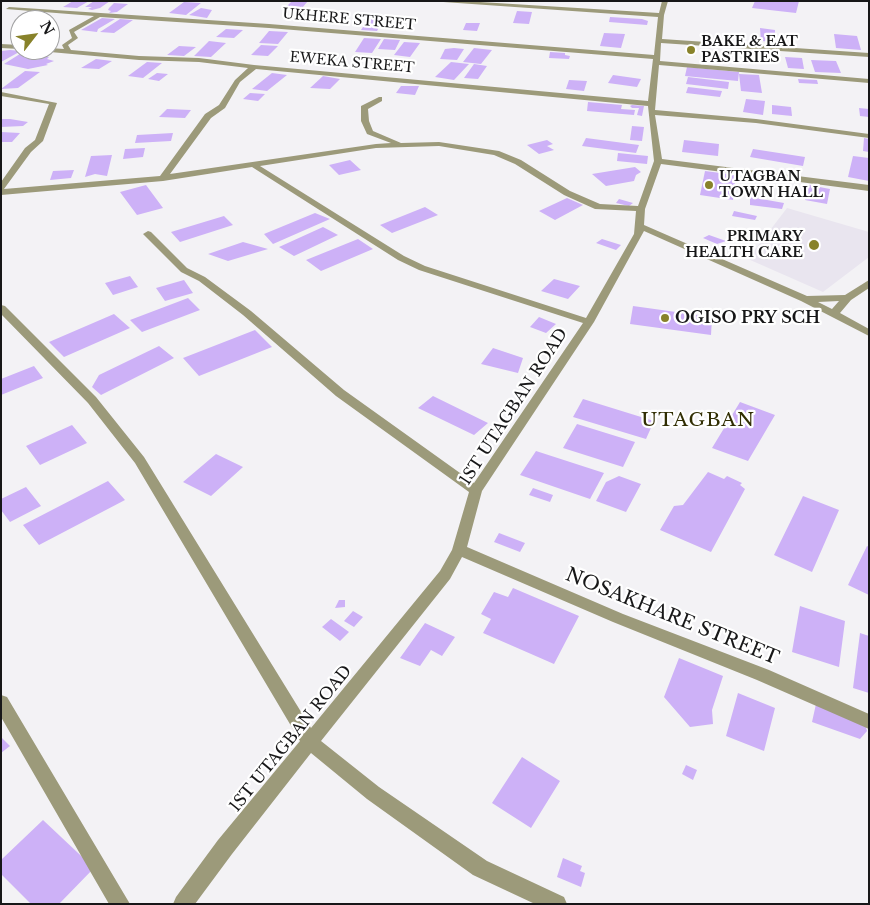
<!DOCTYPE html>
<html>
<head>
<meta charset="utf-8">
<style>
	body { margin:0 }
	#map { position:relative; width:870px; height:905px; overflow:hidden; background:#f3f2f5; font-family:"Libre Baskerville",serif }
	canvas { display:block }
	.frame { position:absolute; inset:0; border:2px solid #171718; pointer-events:none }
	.north { position:absolute; left:10px; top:10px; width:50px; height:50px; box-sizing:border-box; background:#fff; border:1px solid #a2a2a3; border-radius:50%; rotate:60deg; font-size:14px; font-weight:700; line-height:20px; text-align:center; color:#171718 }
	.north::after { content:''; display:block; margin:auto; width:18px; height:22px; background:#88822a; clip-path:polygon(50% 0,100% 100%,50% 72%,0 100%) }
</style>
</head>
<body>
<div id="map">
<canvas width="870" height="905"></canvas>
<div class="frame"></div>
<div class="north">N</div>
</div>
<script>
const context = document.querySelector('canvas').getContext('2d');
context.lineJoin = 'round';
function paint(path, color) { context.fillStyle = color; context.fill(path, 'evenodd'); }
const toPath = rows => new Path2D(rows.map(r => 'M' + r).join(''));
function trace(path, color, width, dash) { context.strokeStyle = color; context.lineWidth = width; context.lineCap = dash ? 'butt' : 'round'; context.setLineDash(dash || []); context.stroke(path); }
function write(font, color, halo, rows, align = 'center') {
  context.font = font + ' "Libre Baskerville",serif'; context.lineWidth = 4.5; context.setLineDash([]); context.textBaseline = 'middle'; context.strokeStyle = halo; context.fillStyle = color; for (const [text, x, y, turn = 0] of rows) {
    context.save(); context.translate(x, y); context.rotate((+turn || 0) * Math.PI / 180); context.textAlign = isNaN(turn) ? turn : align; if (halo) context.strokeText(text, 0, 0); context.fillText(text, 0, 0); context.restore();
  }
}
paint(toPath([
	[787,208,869,232,869,257,823,292,748,259]
]), '#e9e5ef');
paint(toPath([
	[73,1,89,1,77,8,63,7],
	[94,1,110,1,100,8,92,10,88,9,92,7,85,7],
	[292,1,308,1,302,8,286,7],
	[755,1,799,1,796,13,752,8],
	[184,2,201,3,186,15,169,13],
	[114,3,128,4,117,12,109,13,111,11,108,10,109,8],
	[201,8,212,10,207,18,189,15],
	[517,11,532,12,529,24,513,23],
	[370,16,385,17,377,31,361,30],
	[610,17,642,19,648,21,647,25,609,22],
	[102,18,115,19,98,29,97,32,81,30],
	[120,19,133,20,114,33,100,32],
	[466,23,480,23,477,31,463,30],
	[760,28,775,30,775,42,761,41],
	[226,29,243,30,234,38,216,37],
	[269,31,288,32,278,44,259,43],
	[604,33,625,34,621,48,600,46],
	[834,34,857,36,861,50,836,48],
	[364,38,381,39,372,53,355,52],
	[384,39,400,40,395,50,378,49],
	[209,41,226,43,211,57,194,56],
	[404,42,420,43,410,57,394,55],
	[261,45,278,46,268,56,251,55],
	[179,46,196,47,184,56,167,55],
	[454,48,464,49,457,60,440,59,445,49],
	[474,48,492,50,481,64,463,62],
	[10,50,21,51,1,62,1,51],
	[23,52,44,55,41,56,49,57,47,59,54,61,46,64,48,65,28,69,4,64],
	[550,52,565,53,565,55,570,56,569,59,549,58],
	[785,57,802,58,804,69,788,68],
	[96,59,112,61,99,69,81,68],
	[811,60,836,61,841,73,815,72],
	[147,62,162,63,143,78,128,76],
	[451,62,469,64,454,80,435,77],
	[474,64,487,66,478,79,464,78],
	[687,67,739,72,738,81,685,76],
	[25,71,40,72,18,88,1,89],
	[157,73,168,74,159,81,148,79],
	[272,73,287,75,267,91,252,89],
	[739,74,759,75,762,93,741,91],
	[613,75,641,79,637,87,608,83],
	[323,76,340,79,330,89,310,88],
	[688,77,729,82,728,89,686,84],
	[798,79,817,80,818,84,799,83],
	[569,80,587,81,584,91,566,89],
	[401,86,419,86,415,95,396,93],
	[688,87,722,91,720,97,686,93],
	[250,93,265,94,258,101,243,99],
	[746,99,765,101,763,115,743,112],
	[588,102,622,105,621,109,635,110,634,115,587,111],
	[632,105,644,106,642,116,637,115,639,108,632,108,630,106],
	[772,105,791,107,792,116,772,114],
	[859,108,869,109,869,117,860,116],
	[167,109,191,110,185,118,159,117],
	[1,119,10,119,28,122,23,126,1,127],
	[632,126,644,127,642,141,630,140],
	[1,132,20,133,12,142,1,142],
	[173,133,171,141,135,143,137,135],
	[586,138,639,145,636,153,582,146],
	[864,138,869,139,869,152,863,151],
	[547,140,553,144,547,146,554,150,539,154,527,145],
	[684,140,719,144,718,156,682,152],
	[145,148,143,157,123,159,125,149],
	[753,149,805,157,803,166,750,157],
	[618,153,648,156,647,164,617,161],
	[112,155,107,176,95,174,85,177,91,156],
	[853,156,869,158,869,181,848,177],
	[350,160,361,170,339,175,329,165],
	[635,167,641,172,636,175,634,181,606,186,592,174],
	[74,170,71,178,50,180,53,171],
	[705,171,736,175,733,200,700,195],
	[146,185,163,208,137,215,120,192],
	[809,185,830,189,827,204,805,200],
	[750,197,784,203,782,209,750,205],
	[567,198,583,205,555,220,539,211],
	[619,199,633,203,629,206,616,203],
	[425,207,438,215,392,233,380,225],
	[734,211,757,216,755,220,732,216],
	[315,213,330,219,273,244,264,234],
	[224,216,233,225,180,242,171,232],
	[323,227,338,235,294,256,279,247],
	[709,235,726,241,717,244,703,238],
	[358,239,373,249,321,271,306,260],
	[602,239,621,245,616,250,596,243],
	[243,242,268,249,228,261,208,254],
	[130,276,138,287,113,295,105,283],
	[554,279,580,286,568,299,541,291],
	[184,280,193,293,165,301,156,288],
	[188,298,200,310,142,332,130,320],
	[633,306,712,317,711,335,630,324],
	[114,314,130,328,64,357,49,342],
	[539,317,556,324,546,333,530,327],
	[255,330,272,347,199,376,183,358],
	[159,346,174,358,101,395,92,387,99,375],
	[493,348,523,358,518,373,481,364],
	[34,366,43,378,1,395,1,379],
	[433,396,488,423,474,435,418,408],
	[583,399,654,421,646,439,573,417],
	[740,402,775,415,748,461,712,448],
	[577,424,635,442,623,467,563,448],
	[72,425,87,443,40,465,26,446],
	[536,451,604,473,590,499,520,475],
	[216,454,243,467,211,496,183,482],
	[708,472,724,479,727,476,742,483,740,485,745,489,711,552,660,530,674,506,683,505],
	[619,476,641,484,626,512,596,501,606,482],
	[108,481,125,500,39,545,23,525],
	[26,487,41,506,10,522,1,510,1,499],
	[533,488,553,495,550,502,529,495],
	[803,496,839,510,812,572,774,555],
	[499,533,525,543,520,552,494,542],
	[867,546,869,547,869,595,848,585],
	[513,588,579,616,554,664,483,633,491,619,481,614,494,592,508,597],
	[339,600,345,600,345,607,335,608],
	[800,606,845,621,839,667,792,652],
	[353,611,363,617,354,627,344,621],
	[331,619,349,632,340,641,322,627],
	[425,623,455,637,442,656,431,650,420,666,400,658],
	[860,633,869,636,869,693,853,688],
	[679,658,723,676,712,710,713,724,690,727,664,697],
	[738,693,775,708,764,751,726,736],
	[816,704,864,721,867,731,860,739,812,722],
	[1,737,10,746,1,753],
	[522,757,560,781,531,828,492,803],
	[686,765,697,770,693,780,682,774],
	[43,820,94,868,59,904,31,904,1,874,1,860],
	[563,858,582,866,580,871,585,873,581,887,557,877]
]), '#cdb1f7');
paint(toPath([
	[429,1,464,1,659,13,662,1,668,1,664,15,662,39,869,53,869,57,661,43,660,61,869,79,869,83,659,65,655,110,756,119,869,134,869,138,756,123,655,115,662,159,869,185,869,191,661,164,645,209,644,225,807,296,845,295,869,280,869,288,851,300,840,313,869,329,869,336,801,301,644,231,594,322,482,491,467,547,623,614,769,670,869,714,869,729,757,680,613,622,462,557,450,579,321,741,379,787,487,861,564,897,567,904,535,904,473,875,367,799,311,753,232,854,195,904,173,904,176,897,218,840,300,741,135,463,88,403,1,314,1,305,5,306,96,397,144,457,311,728,440,571,452,550,469,492,336,396,243,315,199,281,181,272,143,234,148,231,151,232,187,268,205,277,251,311,344,390,474,483,583,323,419,270,398,260,252,167,163,181,1,195,1,182,25,148,35,140,49,104,1,96,1,92,57,103,43,141,31,152,4,189,160,176,205,114,219,105,235,80,248,68,199,62,139,60,50,52,47,50,50,50,50,48,64,49,62,45,72,38,69,30,94,16,6,9,9,7,269,24,654,55,658,17,429,1],
	[100,17,269,28,653,59,648,101,254,65,199,58,139,56,71,50,68,45,78,38,74,32,100,17],
	[256,69,648,106,654,161,638,206,600,204,570,191,521,160,499,151,439,142,401,143,373,131,369,121,368,109,382,101,382,97,379,97,361,106,361,121,367,134,391,143,376,144,170,174,211,118,225,108,240,82,256,69],
	[439,146,494,155,515,164,564,195,595,209,636,211,634,234,586,318,425,266,404,256,260,166,376,148,439,146],
	[839,301,832,309,818,302,839,301],
	[1,44,20,45,20,49,1,48,1,44],
	[1,695,7,697,130,904,109,904,1,717,1,695]
]), '#9c9a7a');
for (const [x, y, r, color] of [
	[691,50,5,"#88822a"],
	[709,185,5,"#88822a"],
	[814,245,6,"#88822a"],
	[665,318,5,"#88822a"]
]) { const dot = new Path2D(); dot.arc(x, y, r, 0, 2 * Math.PI); context.fillStyle = color; context.fill(dot); trace(dot, '#fff', 2); }
write('14px', '#171718', '#fff', [
	["UKHERE STREET",349,20,5],
	["EWEKA STREET",352,63,5]
]);
write('bold 14px', '#171718', '#fff', [
	["BAKE & EAT",701,42],
	["PASTRIES",701,58],
	["UTAGBAN",719,177],
	["TOWN HALL",719,193],
	["PRIMARY",803,237,"right"],
	["HEALTH CARE",803,253,"right"]
], 'left');
write('bold 16px', '#171718', '#fff', [
	["OGISO PRY SCH",675,318]
], 'left');
write('16px', '#171718', '#fff', [
	["1ST UTAGBAN ROAD",514,407,-57],
	["1ST UTAGBAN ROAD",291,739,-51]
]);
context.letterSpacing = '1px';
write('19px', '#312e03', '#fff', [
	["UTAGBAN",698,421]
]);
context.letterSpacing = '0px';
write('19px', '#171718', '#fff', [
	["NOSAKHARE STREET",672,617,22]
]);
</script>
</body>
</html>
